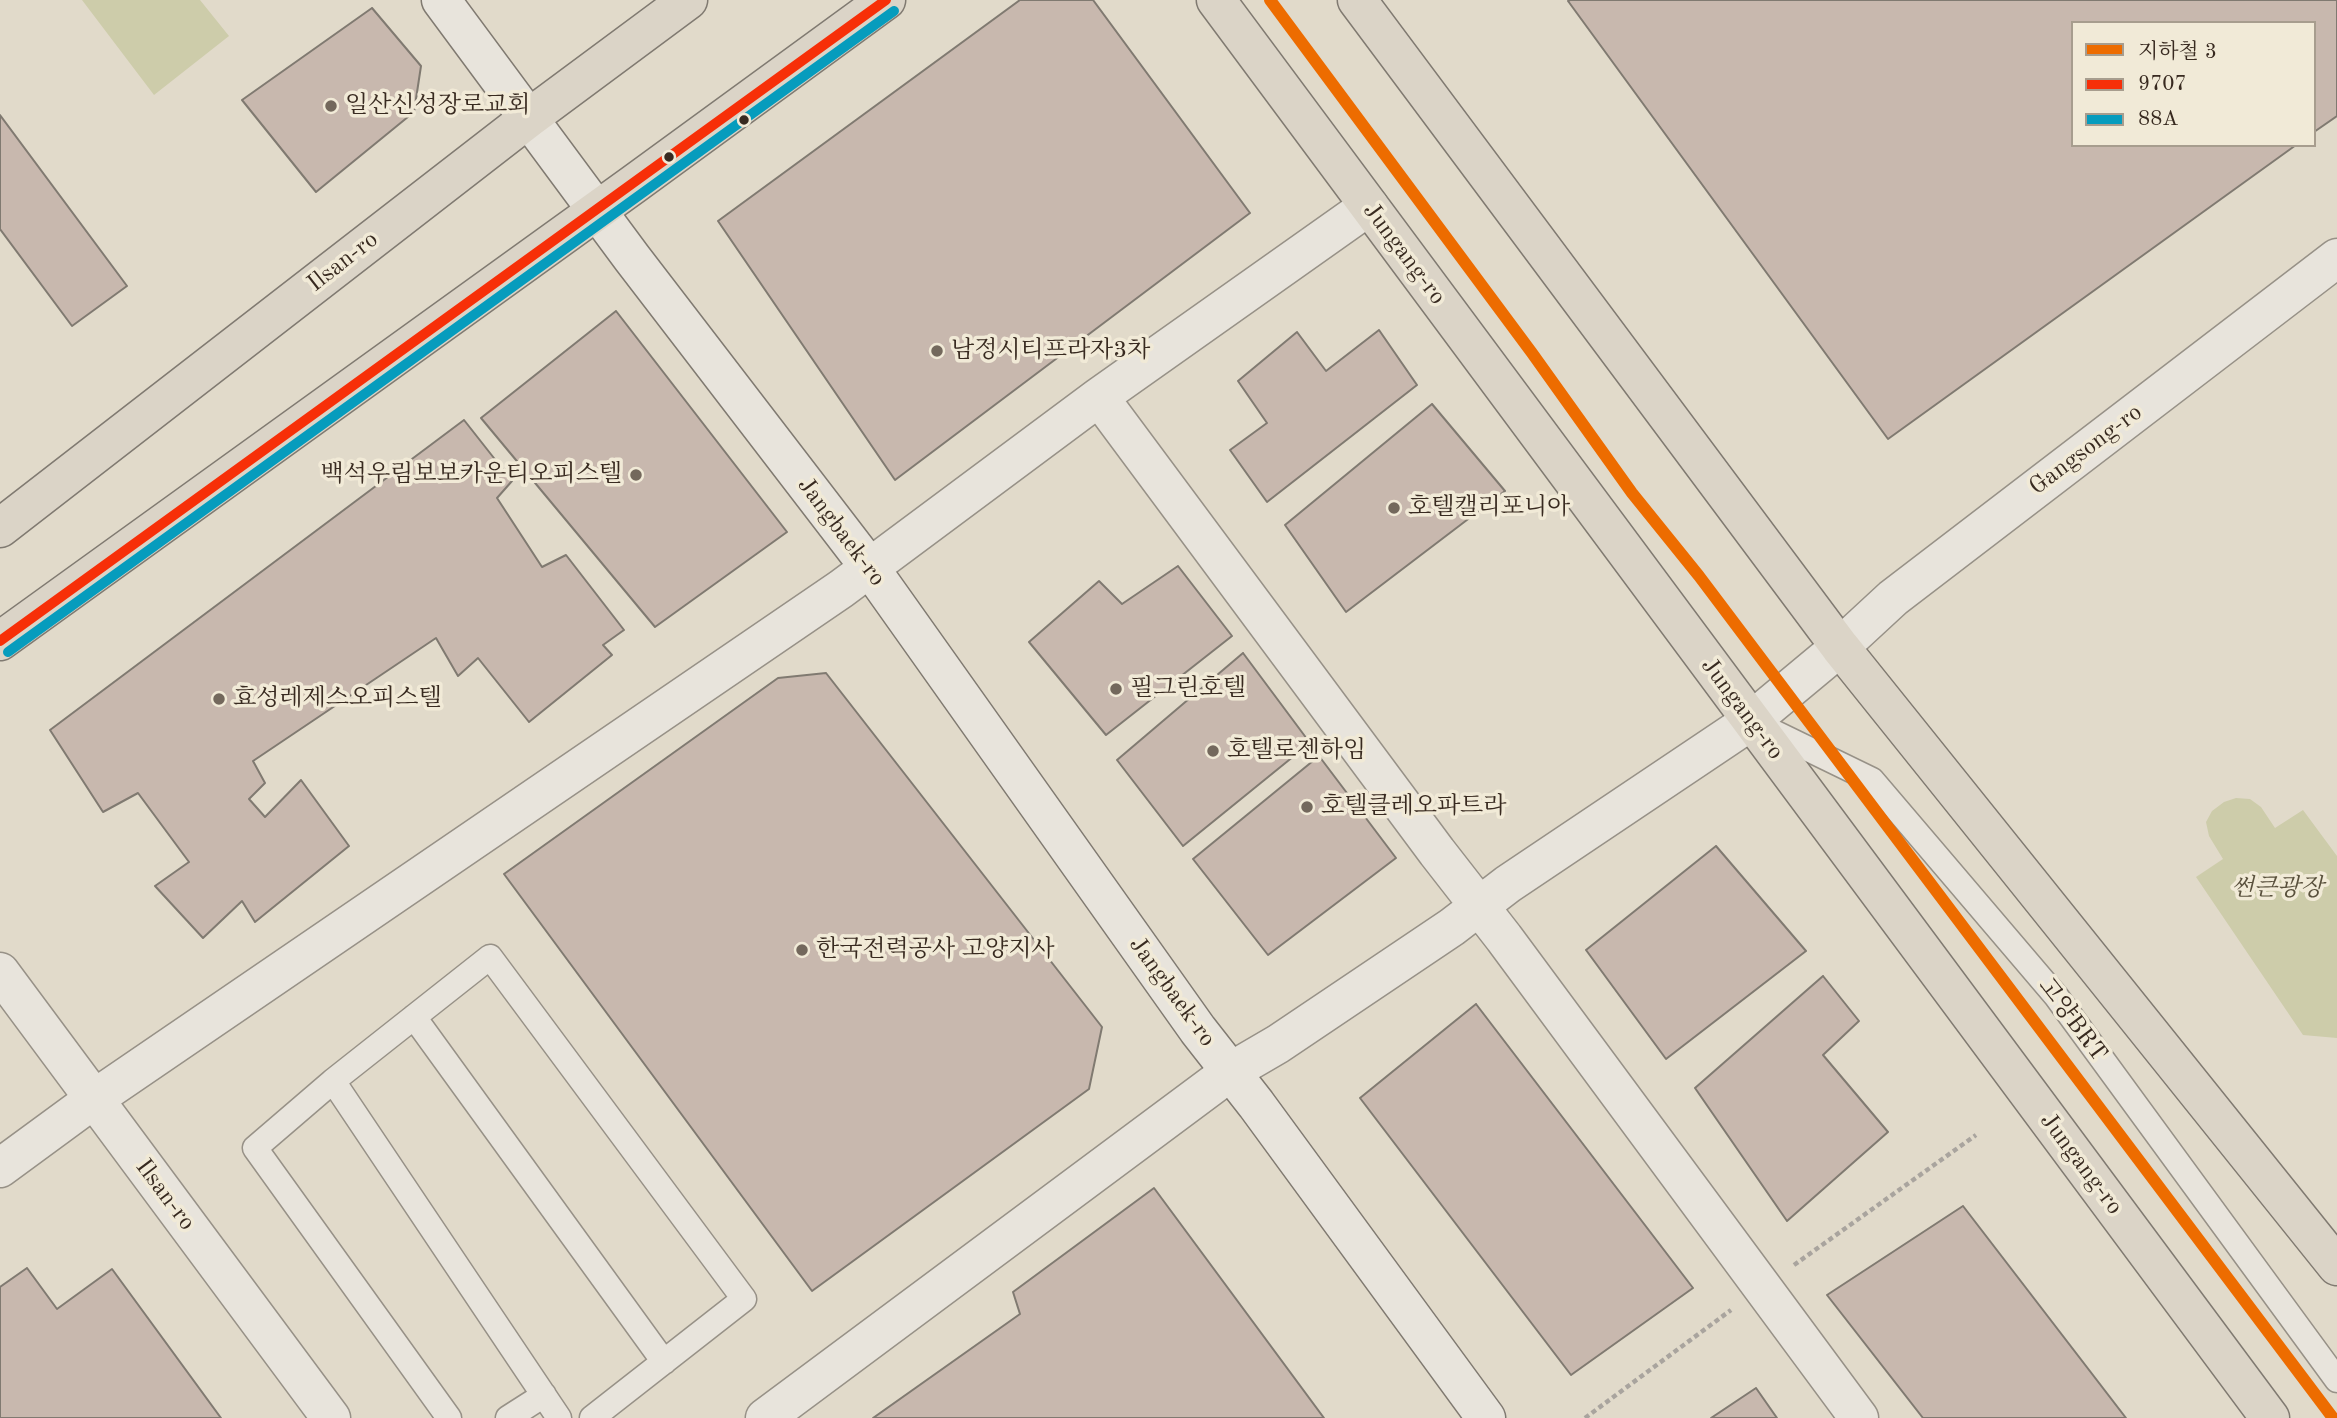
<!DOCTYPE html>
<html>
<head>
<meta charset="utf-8">
<style>
	body { margin:0 }
	#map { position:relative; width:2337px; height:1418px; overflow:hidden; background:#e1daca; font-family:"Old Standard TT","Noto Serif KR",serif }
	canvas { display:block }
	.legend { position:absolute; left:2071px; top:21px; width:245px; height:126px; box-sizing:border-box; background:#f1ead7; border:2px solid #a79d8e; margin:0; padding:9px 12px; list-style:none; font-size:21px; color:#382a20 }
	.legend li { display:flex; align-items:center; gap:14px; height:35px }
	.legend b { width:35px; border:2px solid #a79d8e }
</style>
</head>
<body>
<div id="map">
<canvas width="2337" height="1418"></canvas>
<ul class="legend">
<li><b style="height:9px;background:#ed6c00"></b>지하철 3</li>
<li><b style="height:9px;background:#f72f08"></b>9707</li>
<li><b style="height:9px;background:#069cbd"></b>88A</li>
</ul>
</div>
<script>
const context = document.querySelector('canvas').getContext('2d');
context.lineJoin = 'round';
function paint(path, color) { context.fillStyle = color; context.fill(path, 'evenodd'); }
const toPath = rows => new Path2D(rows.map(r => 'M' + r).join(''));
function trace(path, color, width, dash) { context.strokeStyle = color; context.lineWidth = width; context.lineCap = dash ? 'butt' : 'round'; context.setLineDash(dash || []); context.stroke(path); }
function write(font, color, halo, rows, align = 'center') {
  context.font = font + ' "Old Standard TT","Noto Serif KR",serif'; context.lineWidth = 7; context.setLineDash([]); context.textBaseline = 'middle'; context.strokeStyle = halo; context.fillStyle = color; for (const [text, x, y, turn = 0] of rows) {
    context.save(); context.translate(x, y); context.rotate((+turn || 0) * Math.PI / 180); context.textAlign = isNaN(turn) ? turn : align; if (halo) context.strokeText(text, 0, 0); context.fillText(text, 0, 0); context.restore();
  }
}
paint(toPath([
	[82,0,200,0,229,36,154,95],
	[2236,798,2250,799,2261,807,2275,828,2303,810,2337,856,2337,1038,2303,1035,2196,877,2223,859,2209,836,2206,822,2212,811,2224,802]
]), '#cdccaa');
const building = toPath([
	[1020,0,1093,0,1250,213,895,480,718,221,1020,0],
	[1570,0,2337,0,2337,116,2314,132,2314,23,2073,23,2073,145,2296,145,1888,439,1568,1,1570,0],
	[372,8,421,66,414,112,316,192,242,100,372,8],
	[0,115,127,286,72,326,0,229,0,115],
	[616,311,787,532,655,627,481,418,616,311],
	[1379,330,1417,385,1267,502,1230,450,1267,423,1238,381,1297,332,1326,371,1379,330],
	[1432,404,1505,491,1346,612,1285,525,1432,404],
	[464,420,512,481,497,498,542,567,566,555,624,630,603,645,612,655,529,722,478,658,458,676,436,638,253,761,265,783,249,799,265,817,301,780,349,846,255,922,242,901,203,938,155,886,189,862,138,793,103,812,50,730,464,420],
	[1178,566,1232,636,1106,735,1029,642,1099,581,1122,604,1178,566],
	[1243,653,1310,743,1183,846,1117,760,1243,653],
	[826,673,1102,1027,1089,1089,812,1291,504,874,778,678,826,673],
	[1319,756,1396,858,1268,955,1193,859,1319,756],
	[1716,846,1806,951,1666,1059,1586,950,1716,846],
	[1823,976,1859,1021,1823,1055,1888,1132,1787,1221,1695,1088,1823,976],
	[1476,1004,1693,1288,1571,1375,1360,1098,1476,1004],
	[1154,1188,1324,1418,873,1418,1020,1314,1013,1292,1154,1188],
	[1963,1206,2126,1418,1923,1418,1827,1295,1963,1206],
	[27,1268,57,1309,112,1269,221,1418,0,1418,0,1287,27,1268],
	[1756,1388,1777,1418,1711,1418,1756,1388]
]);
paint(building, '#c8b8ae');
trace(building, '#807a71', 2);
const lane = toPath([
	[1761,726,1872,780,2056,996,2337,1380],
	[414,1017,664,1362],
	[333,1081,559,1418],
	[449,1418,255,1148,333,1081,490,957,744,1299,592,1418],
	[508,1418,544,1395]
]);
const street = toPath([
	[1099,397,1369,206],
	[0,972,331,1418],
	[0,1168,94,1099,841,589,1099,397,1437,852,1504,938,1859,1418],
	[765,1418,1230,1072,1278,1044,1452,927,1508,884,1751,721,1840,647,1893,598,2337,258]
]);
const secondary = toPath([
	[441,0,632,258,870,568,1198,1030,1256,1104,1486,1418]
]);
const primary = toPath([
	[1216,0,2270,1418],
	[1357,0,1840,647,2337,1266],
	[0,528,529,118,688,0],
	[0,641,634,184,886,0]
]);
trace(lane, '#979187', 27);
trace(street, '#979187', 41);
trace(secondary, '#807a71', 41);
trace(primary, '#807a71', 41);
trace(toPath([
	[1794,1265,1976,1135],
	[1585,1418,1731,1310]
]), '#a9a49e', 4.5, [5, 3.5]);
trace(lane, '#e8e4dc', 24);
trace(street, '#e8e4dc', 38);
trace(secondary, '#e8e4dc', 38);
trace(primary, '#dbd4c7', 38);
trace(toPath([
	[0,641,886,0]
]), '#f72f08', 10);
trace(toPath([
	[8,652,894,11]
]), '#069cbd', 10);
trace(toPath([
	[1270,0,1532,353,1632,493,1699,576,2333,1418]
]), '#ed6c00', 12);
for (const [x, y, r, color] of [
	[331,106,7,"#73685c"],
	[744,120,6,"#382a20"],
	[669,157,6,"#382a20"],
	[937,351,7,"#73685c"],
	[636,475,7,"#73685c"],
	[1394,508,7,"#73685c"],
	[1116,689,7,"#73685c"],
	[219,699,7,"#73685c"],
	[1213,751,7,"#73685c"],
	[1307,807,7,"#73685c"],
	[802,950,7,"#73685c"]
]) { const dot = new Path2D(); dot.arc(x, y, r, 0, 2 * Math.PI); context.fillStyle = color; context.fill(dot); trace(dot, '#f1ead7', 2.5); }
write('24px', '#382a20', '#f1ead7', [
	["일산신성장로교회",345,106],
	["남정시티프라자3차",951,351],
	["백석우림보보카운티오피스텔",622,475,"right"],
	["호텔캘리포니아",1408,508],
	["필그린호텔",1130,689],
	["효성레제스오피스텔",233,699],
	["호텔로젠하임",1227,751],
	["호텔클레오파트라",1321,807],
	["한국전력공사 고양지사",816,950]
], 'left');
write('24px', '#382a20', '#f1ead7', [
	["Jungang-ro",1404,254,53],
	["Ilsan-ro",343,262,-38],
	["Gangsong-ro",2086,450,-37],
	["Jangbaek-ro",841,532,53],
	["Jungang-ro",1742,709,53],
	["Jangbaek-ro",1172,992,54],
	["고양BRT",2072,1020,53],
	["Jungang-ro",2081,1164,53],
	["Ilsan-ro",165,1195,53]
]);
write('italic 24px', '#59503c', '#f1ead7', [
	["썬큰광장",2277,889]
]);
</script>
</body>
</html>
